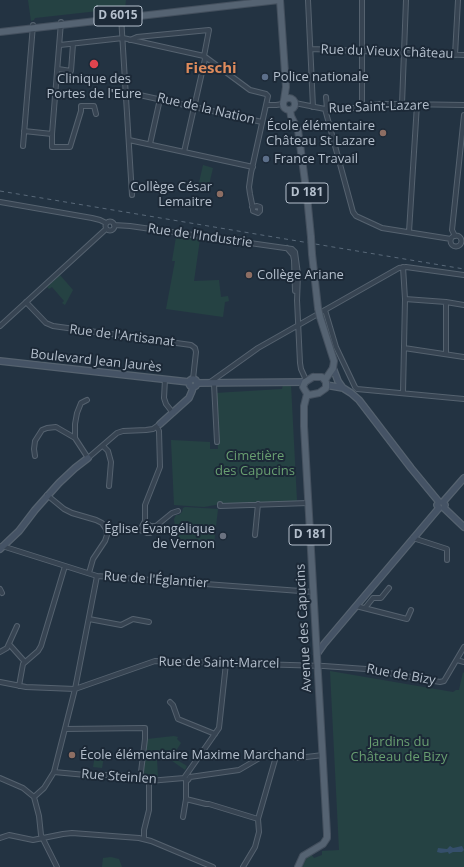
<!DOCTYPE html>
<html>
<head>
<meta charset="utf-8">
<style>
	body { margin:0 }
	canvas { display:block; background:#233342 }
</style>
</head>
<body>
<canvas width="464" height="867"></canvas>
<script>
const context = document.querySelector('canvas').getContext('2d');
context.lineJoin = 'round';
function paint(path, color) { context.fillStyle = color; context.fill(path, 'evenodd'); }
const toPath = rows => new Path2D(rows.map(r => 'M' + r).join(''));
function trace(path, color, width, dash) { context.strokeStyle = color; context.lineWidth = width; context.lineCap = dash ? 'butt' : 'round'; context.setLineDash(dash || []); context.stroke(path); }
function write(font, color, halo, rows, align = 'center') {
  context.font = font + ' "Open Sans",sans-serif'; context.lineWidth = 4; context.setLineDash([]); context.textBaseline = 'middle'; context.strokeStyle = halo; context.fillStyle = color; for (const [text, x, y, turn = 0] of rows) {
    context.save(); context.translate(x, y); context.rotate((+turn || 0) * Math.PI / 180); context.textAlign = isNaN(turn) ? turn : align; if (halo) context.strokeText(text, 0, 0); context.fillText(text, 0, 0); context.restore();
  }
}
paint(toPath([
	[28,0,126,0,125,8,35,18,34,20,31,21],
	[203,165,213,168,208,189,198,187],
	[176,237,200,239,194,281,219,280,221,297,228,296,229,301,225,302,223,317,166,309,175,261,172,261],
	[60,275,73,290,65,305,62,303,64,301,52,287,49,289,47,287],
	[283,385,291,385,297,501,225,505,221,504,204,507,174,505,171,440,210,442,210,449,218,449,215,393,282,389],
	[185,507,218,509,214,544,177,544,174,519,176,515,179,515,182,512,183,508],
	[330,671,453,692,456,690,459,690,463,672,464,673,464,867,302,867,305,860,311,854,314,858,322,855,322,851,339,850],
	[174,736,178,737,177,739,181,743,172,757,187,766,185,770,168,758,157,760,158,777,144,778,142,775,147,739],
	[96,750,105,751,102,768,93,767],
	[111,857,119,859,122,867,102,867,103,858]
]), '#254243');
paint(toPath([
	[450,846,453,848,462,846,464,850,462,852,453,852,449,854,448,852,441,853,437,852,438,848,447,849]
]), '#354f6b');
const street = toPath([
	[308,0,313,107],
	[121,16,132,195],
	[61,22,52,134,52,147,70,147,81,111,81,106,94,106,96,114],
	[130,40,137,37,209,30,204,56,205,59,184,152],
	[60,45,123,38,204,56,250,90,266,94,268,96,266,105],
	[311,49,464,55],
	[455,55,458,0],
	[58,69,71,71,73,44],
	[126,92,262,122],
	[326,97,327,109],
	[295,103,325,109,347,109,380,104,402,104,464,105],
	[402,104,406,0],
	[362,107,362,0],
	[325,109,353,212,356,216,382,228,451,239],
	[24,131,52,134],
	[129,140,253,167],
	[150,144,160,99],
	[23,146,33,25],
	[0,202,92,218,100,220,106,223],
	[252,207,257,206,260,207,260,211,258,213,253,211,253,209,250,194,249,187,251,173,266,105,276,105,283,104],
	'105.5 226a4.5 4.5 0 1 1 9 0a4.5 4.5 0 1 1-9 0Z',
	[114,225,130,226,292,249,295,252,298,274,297,301],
	[409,232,417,104],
	'450.5 241a5.5 5.5 0 1 1 11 0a5.5 5.5 0 1 1-11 0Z',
	[455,236,452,230,464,115],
	[287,248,293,255,294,260,295,291],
	[405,299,446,302,464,305],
	[297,300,300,363,301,369,306,380],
	[26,302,46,323,53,326,191,345,195,348,196,352,193,379],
	[325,310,336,347,355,387,357,389,464,399],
	[0,326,106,229],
	[404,348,464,357],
	[446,354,446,302],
	[165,379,164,398,166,404,173,413],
	[209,383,258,348,399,268,406,267,464,275],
	[214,384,217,442],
	[403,393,405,299,403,267],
	[87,400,81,403,77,413,75,424,75,438,88,458,117,433,123,431,146,430,153,429,160,424],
	[157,427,159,431,160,467,145,505,145,521,150,526,156,526,172,513,178,511],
	[103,446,108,451,111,462,109,486],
	[35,456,34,449,35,441,42,430,47,428,56,427,75,438],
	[47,495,64,509,72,513,96,520,102,523,106,529,107,535,105,541,93,559,89,573],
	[220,504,220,506,308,503],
	[145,521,140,530,147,533,150,533],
	[255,535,258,504],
	[413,538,447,549,447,560],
	[2,546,97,576,314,592],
	[0,589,2,593],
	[356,606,407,619,411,610],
	[365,608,373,598,381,598,389,588],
	[89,619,121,625,133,619,149,622],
	[9,644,25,662],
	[0,652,7,648,17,626],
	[457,660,464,662],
	[0,682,26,687,75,689,155,661,324,666,366,669,440,682,444,681,464,647],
	[19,686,23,664,38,651,41,646,65,566],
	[170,702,173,705,178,719,215,734],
	[65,729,145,728,145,739,140,780],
	[54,772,86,775,119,775,149,781,184,778],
	[0,778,23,788,34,797,39,816,41,835,57,867],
	[184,778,219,728,226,663],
	[186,780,188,780,190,777,239,770,268,753,274,753,298,758,323,755],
	[34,797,44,788,54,772,75,689,97,576],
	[186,799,206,804,209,804,258,819],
	[183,817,186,799,186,780],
	[0,838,9,835,33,840,63,834,72,833,139,838,151,841,213,867],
	[144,839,144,830,149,810,149,781],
	[243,867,255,847,259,832,258,819,277,753]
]);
const secondary = toPath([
	[0,361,189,382],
	[333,368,338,381,343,388],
	'189 383a4 4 0 1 1 8 0a4 4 0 1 1-8 0Z',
	[197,383,305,382],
	[326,385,343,388,351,393,359,400,411,468,439,502],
	[160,424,189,398,192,391,193,387],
	[444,508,445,505,443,502,464,478],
	[444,508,464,527],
	[0,549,19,531,35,510,59,483,75,468,88,458],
	[317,654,324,644,439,508,437,505,439,502]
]);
const primary = toPath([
	[280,0,286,87,284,100],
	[0,32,279,0],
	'283 104a6 6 0 1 1 12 0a6 6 0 1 1-12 0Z',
	[290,110,291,116,298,130,307,196,311,237],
	[312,254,318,308],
	[320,317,334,361,333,368,325,380],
	[313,377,322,377,326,382,326,388,319,393,309,395,306,392,303,387,305,382,313,377],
	[298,867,303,856,323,844,327,838,327,834,304,426,304,406,307,394]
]);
trace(street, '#55626f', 6);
trace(secondary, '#55626f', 8);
trace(primary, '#44505e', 8);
trace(street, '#374452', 4);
trace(secondary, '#455365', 5.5);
trace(primary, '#556372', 6);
trace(toPath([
	[0,191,464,269]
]), '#596979', 1, [4, 4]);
const primaryBridge = toPath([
	[311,237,312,254],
	[318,308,320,317]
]);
trace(primaryBridge, '#44505e', 8, []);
trace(primaryBridge, '#556372', 6);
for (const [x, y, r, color] of [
	[94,64,5,"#e0444e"],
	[265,77,4,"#5c6f8a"],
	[383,133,4,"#8d6e63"],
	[266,159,4,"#5c6f8a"],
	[220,194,4,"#8d6e63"],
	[249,275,4,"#8d6e63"],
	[223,536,4,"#6b7280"],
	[72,755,4,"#8d6e63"]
]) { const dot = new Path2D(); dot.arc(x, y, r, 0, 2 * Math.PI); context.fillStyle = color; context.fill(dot); trace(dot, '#1c2937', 1.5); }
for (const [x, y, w] of [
	[118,16,48],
	[307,193,42],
	[310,535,42]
]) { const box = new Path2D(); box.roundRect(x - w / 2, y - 10, w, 20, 3); context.fillStyle = '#1c2937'; context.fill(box); trace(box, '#b4bfcc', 1); }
write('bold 12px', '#b4bfcc', null, [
	["D 6015",118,16],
	["D 181",307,193],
	["D 181",310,535]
]);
write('13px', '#b4bfcc', '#1c2937', [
	["Rue du Vieux Château",387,52,2],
	["Rue Saint-Lazare",379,107,-2],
	["Rue de la Nation",206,109,13],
	["Rue de l'Industrie",200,236,8],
	["Rue de l'Artisanat",122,336,7],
	["Boulevard Jean Jaurès",96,361,6],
	["Rue de l'Églantier",156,580,4],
	["Avenue des Capucins",304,628,-93],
	["Rue de Saint-Marcel",219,663,1],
	["Rue de Bizy",401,675,10],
	["Rue Steinlen",119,777,4]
]);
write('13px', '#b4bfcc', '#1c2937', [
	["Police nationale",273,77],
	["Clinique des",94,79,"center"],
	["Portes de l'Eure",94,94,"center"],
	["École élémentaire",375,126,"right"],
	["Château St Lazare",375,141,"right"],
	["France Travail",274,159],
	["Collège César",212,187,"right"],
	["Lemaitre",212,202,"right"],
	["Collège Ariane",257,275],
	["Église Évangélique",215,529,"right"],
	["de Vernon",215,544,"right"],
	["École élémentaire Maxime Marchand",80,755]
], 'left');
write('13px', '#699f71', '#1c2937', [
	["Cimetière",255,456],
	["des Capucins",255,471],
	["Jardins du",399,742],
	["Château de Bizy",399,757]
]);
write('bold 15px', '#df8b5c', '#1c2937', [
	["Fieschi",211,69]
]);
</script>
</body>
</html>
